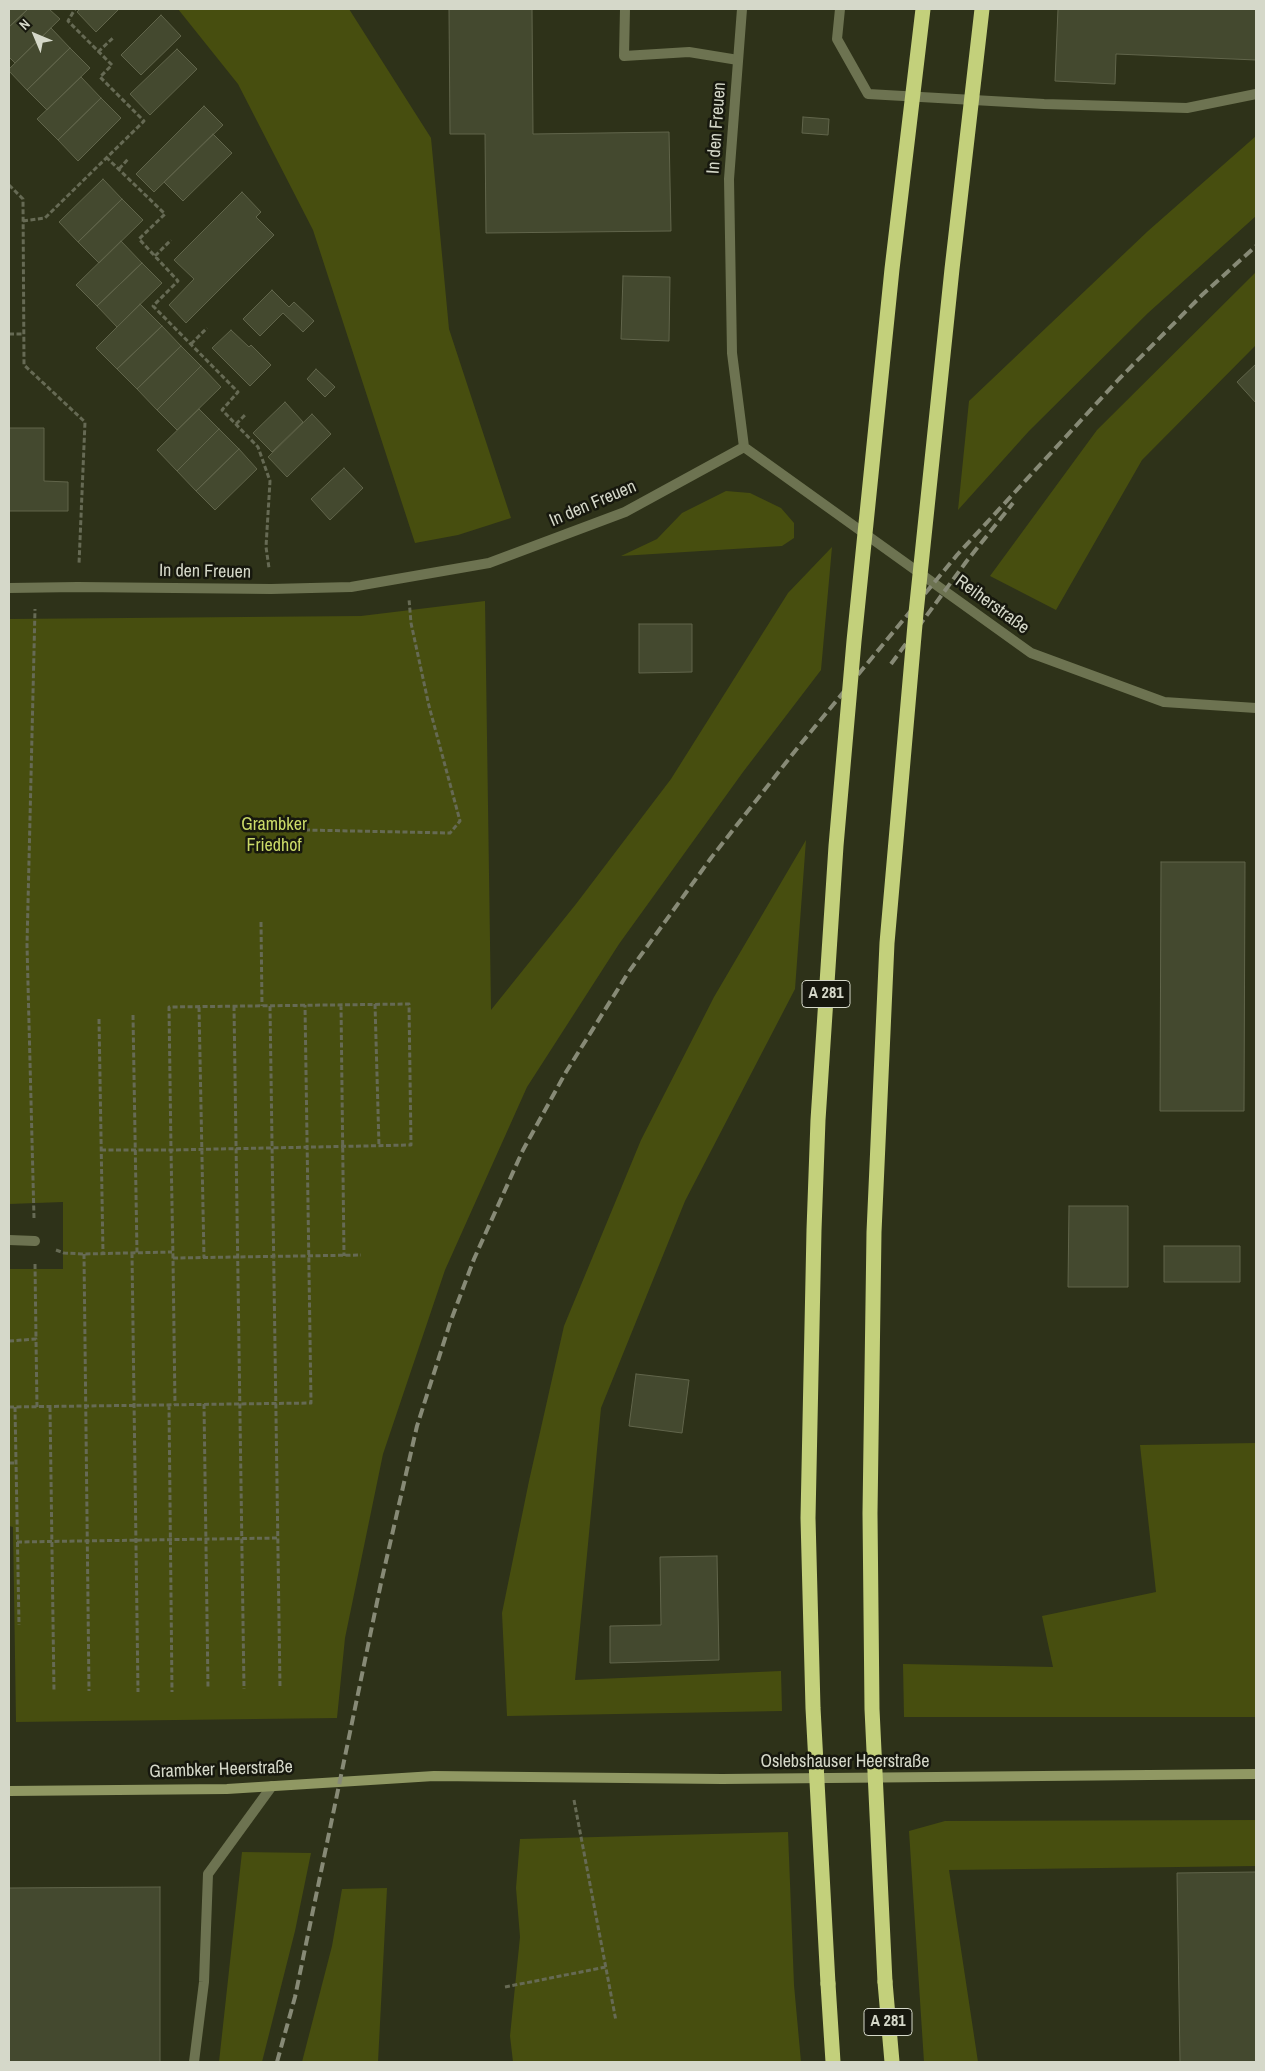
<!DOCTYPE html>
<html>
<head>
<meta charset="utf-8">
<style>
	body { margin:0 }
	#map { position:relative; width:1265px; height:2071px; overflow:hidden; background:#2e3219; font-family:"Archivo Narrow",sans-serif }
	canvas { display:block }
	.frame { position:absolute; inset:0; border:10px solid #d5d8c9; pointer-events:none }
	.north { position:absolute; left:10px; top:10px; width:50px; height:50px; -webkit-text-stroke:4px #17180e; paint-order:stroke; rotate:315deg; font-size:14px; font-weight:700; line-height:20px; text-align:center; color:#d5d8c9 }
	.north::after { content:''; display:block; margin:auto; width:18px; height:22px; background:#d5d8c9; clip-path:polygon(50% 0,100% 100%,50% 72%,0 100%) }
</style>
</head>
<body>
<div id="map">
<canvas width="1265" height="2071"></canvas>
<div class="frame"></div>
<div class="north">N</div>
</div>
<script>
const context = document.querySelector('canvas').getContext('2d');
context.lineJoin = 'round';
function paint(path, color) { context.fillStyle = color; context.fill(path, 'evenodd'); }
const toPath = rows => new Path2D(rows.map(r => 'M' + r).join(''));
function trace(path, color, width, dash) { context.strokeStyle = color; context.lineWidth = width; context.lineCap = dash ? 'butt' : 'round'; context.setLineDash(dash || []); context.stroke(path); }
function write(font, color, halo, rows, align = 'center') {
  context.font = font + ' "Archivo Narrow",sans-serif'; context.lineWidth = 5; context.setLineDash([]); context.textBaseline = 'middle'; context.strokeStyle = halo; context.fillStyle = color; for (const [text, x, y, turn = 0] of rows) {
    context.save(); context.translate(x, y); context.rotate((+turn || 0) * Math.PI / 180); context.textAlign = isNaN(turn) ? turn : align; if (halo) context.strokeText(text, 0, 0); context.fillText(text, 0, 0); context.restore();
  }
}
paint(toPath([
	[178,9,349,9,431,138,449,329,511,518,458,535,415,543,313,230,238,84],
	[1256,136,1256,216,1148,313,1029,431,958,510,969,401,1148,231],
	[1256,272,1256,345,1142,460,1056,610,990,576,1097,430],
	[726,491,750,493,781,508,794,523,794,538,782,546,621,556,657,539,682,513],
	[832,547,821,670,743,772,619,944,527,1087,445,1270,383,1454,345,1638,337,1718,16,1722,13,1527,9,1526,9,1269,63,1269,63,1202,9,1204,9,619,361,616,485,601,491,1010,576,904,671,779,788,593],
	[806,840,795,989,685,1201,601,1408,575,1680,781,1671,782,1711,507,1716,502,1613,529,1481,564,1326,641,1140,714,997],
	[1256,1443,1256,1717,904,1717,903,1664,1053,1667,1042,1616,1156,1592,1140,1445],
	[1256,1820,1256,1866,949,1870,978,2062,924,2062,909,1831,945,1821],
	[788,1832,794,1985,801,2062,513,2062,510,2036,520,1937,516,1888,520,1839],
	[242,1852,311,1853,295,1931,262,2062,219,2062],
	[387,1888,378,2062,302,2062,332,1946,342,1889]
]), '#474e0f');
const building = toPath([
	[9,9,28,9,9,27,9,9],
	[28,9,49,9,60,19,15,63,9,57,9,27,28,9],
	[80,9,119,9,96,32,77,12,80,9],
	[449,9,532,9,533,134,669,132,671,231,486,233,485,134,450,134,449,9],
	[1058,9,1256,9,1256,60,1116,54,1115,84,1055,81,1058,9],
	[161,15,181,36,141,75,121,55,161,15],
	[51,28,70,48,27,90,9,71,9,69,51,28],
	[70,48,90,68,47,110,27,90,70,48],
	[177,49,197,69,150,115,130,94,177,49],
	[81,77,101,98,58,140,37,119,81,77],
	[101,98,121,118,78,161,58,140,101,98],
	[204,106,223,125,154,192,136,174,204,106],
	[803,117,829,119,828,135,802,133,803,117],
	[213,134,232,153,183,201,164,182,213,134],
	[103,179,122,199,78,242,59,222,103,179],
	[242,192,261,212,256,217,274,235,186,323,169,305,194,279,174,260,242,192],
	[122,199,143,220,99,263,78,242,122,199],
	[121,241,142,263,97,306,76,285,121,241],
	[142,263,162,283,117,327,97,306,142,263],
	[623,276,670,277,669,341,621,339,623,276],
	[272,290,289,307,294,302,314,321,303,332,283,313,260,336,243,319,272,290],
	[140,304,162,326,117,369,96,348,140,304],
	[162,326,181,346,137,389,117,369,162,326],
	[231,330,249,347,251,345,271,365,250,386,212,348,231,330],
	[181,346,201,366,157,410,137,389,181,346],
	[1256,364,1256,403,1237,382,1256,364],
	[201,366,221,387,177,430,157,410,201,366],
	[316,369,335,387,325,397,307,379,316,369],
	[285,402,303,422,272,452,253,433,285,402],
	[199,409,219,429,177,471,157,450,199,409],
	[312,414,331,434,287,477,268,457,312,414],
	[9,428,44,428,44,481,68,482,68,511,9,511,9,428],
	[219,429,239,449,196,491,177,471,219,429],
	[239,449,257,469,215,510,196,491,239,449],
	[344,468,363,488,330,520,311,499,344,468],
	[639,624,692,624,692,672,639,673,639,624],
	[1161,862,1245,862,1244,1111,1160,1111,1161,862],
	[1069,1206,1128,1206,1128,1287,1068,1287,1069,1206],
	[1164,1246,1240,1246,1240,1282,1164,1282,1164,1246],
	[636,1374,689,1380,682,1433,629,1426,636,1374],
	[717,1556,719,1660,610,1663,610,1626,661,1625,660,1557,717,1556],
	[1256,1872,1256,2062,1180,2062,1177,1873,1256,1872],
	[160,1887,160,2062,9,2062,9,1888,160,1887]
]);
paint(building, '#44492f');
trace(building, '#61654b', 1);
trace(toPath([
	[98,52,114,37],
	[106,157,165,214,139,239,178,281,153,306,238,392,222,410,258,447,270,481,266,547,269,568],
	[119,169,129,158],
	[9,185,23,199,24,365,85,422,79,564],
	[23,221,45,218,144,121,100,77,112,65,68,21,75,9],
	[155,256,171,240],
	[9,334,24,334],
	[191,344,207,328],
	[236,424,246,414],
	[305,830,450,833,460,821,429,706,411,623,409,599],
	[261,922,262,1006],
	[375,1004,379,1146],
	[341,1005,344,1256],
	[234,1006,244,1689],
	[270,1006,280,1688],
	[199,1007,204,1258],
	[133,1015,137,1253],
	[99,1019,103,1254],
	[101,1150,171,1150,411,1145,409,1004,169,1007,171,1150,173,1258,175,1405],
	[34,1218,27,945,35,609],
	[56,1250,64,1253,84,1254,172,1252],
	[132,1253,138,1692],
	[84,1254,89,1691],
	[173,1258,361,1255],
	[35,1264,36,1339],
	[9,1341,36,1339,37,1407],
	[204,1404,208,1688],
	[169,1405,172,1692],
	[9,1407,311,1403,305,1005],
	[15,1407,19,1625],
	[50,1407,54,1692],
	[9,1463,16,1463],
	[17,1542,278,1538],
	[574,1800,616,2021],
	[505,1987,606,1967]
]), '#666a54', 3, [5, 2.5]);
trace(toPath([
	[625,9,624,56,689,52,738,60],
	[840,9,837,39,868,94,1044,104,1187,108,1256,94],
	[194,2062,204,1982,208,1874,272,1786]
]), '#6d7351', 10);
trace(toPath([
	[742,9,729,179,732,353,744,447],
	[744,447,1031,653,1164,702,1256,708],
	[9,588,78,587,271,589,351,587,489,563,625,512,744,447],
	[9,1240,35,1241]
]), '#6d7351', 10);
trace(toPath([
	[9,1791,227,1789,434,1776,722,1779,1256,1774]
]), '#909863', 10);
trace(toPath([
	[885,1982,892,2062],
	[828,1984,833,2062]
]), '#c3d07b', 15);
trace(toPath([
	[891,664,966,562,1013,503],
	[277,2062,295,1997,381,1583,417,1426,450,1323,474,1259,523,1150,566,1072,628,973,711,858,799,746,957,555,1119,379,1202,295,1256,246]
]), '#878a76', 4, [10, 5]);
trace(toPath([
	[885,1982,872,1709,870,1513,874,1232,887,943,916,613,952,269,982,9],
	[828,1984,813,1708,808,1518,814,1230,818,1120,836,846,854,641,892,269,923,9]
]), '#c3d07b', 15);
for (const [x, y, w] of [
	[826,994,48],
	[888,2022,48]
]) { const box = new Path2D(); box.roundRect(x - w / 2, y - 13.5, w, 27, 4); context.fillStyle = '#17180e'; context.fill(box); trace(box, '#d5d8c9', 1); }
write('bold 16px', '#d5d8c9', null, [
	["A 281",826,994],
	["A 281",888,2022]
]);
write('18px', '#d5d8c9', '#17180e', [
	["In den Freuen",717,128,-86],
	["In den Freuen",593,504,-23],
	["In den Freuen",205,572,1],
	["Reiherstraße",992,605,36],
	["Oslebshauser Heerstraße",845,1762],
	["Grambker Heerstraße",221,1770,-2]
]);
write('18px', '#cbda68', '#17180e', [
	["Grambker",274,825],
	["Friedhof",274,846]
]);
</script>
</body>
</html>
